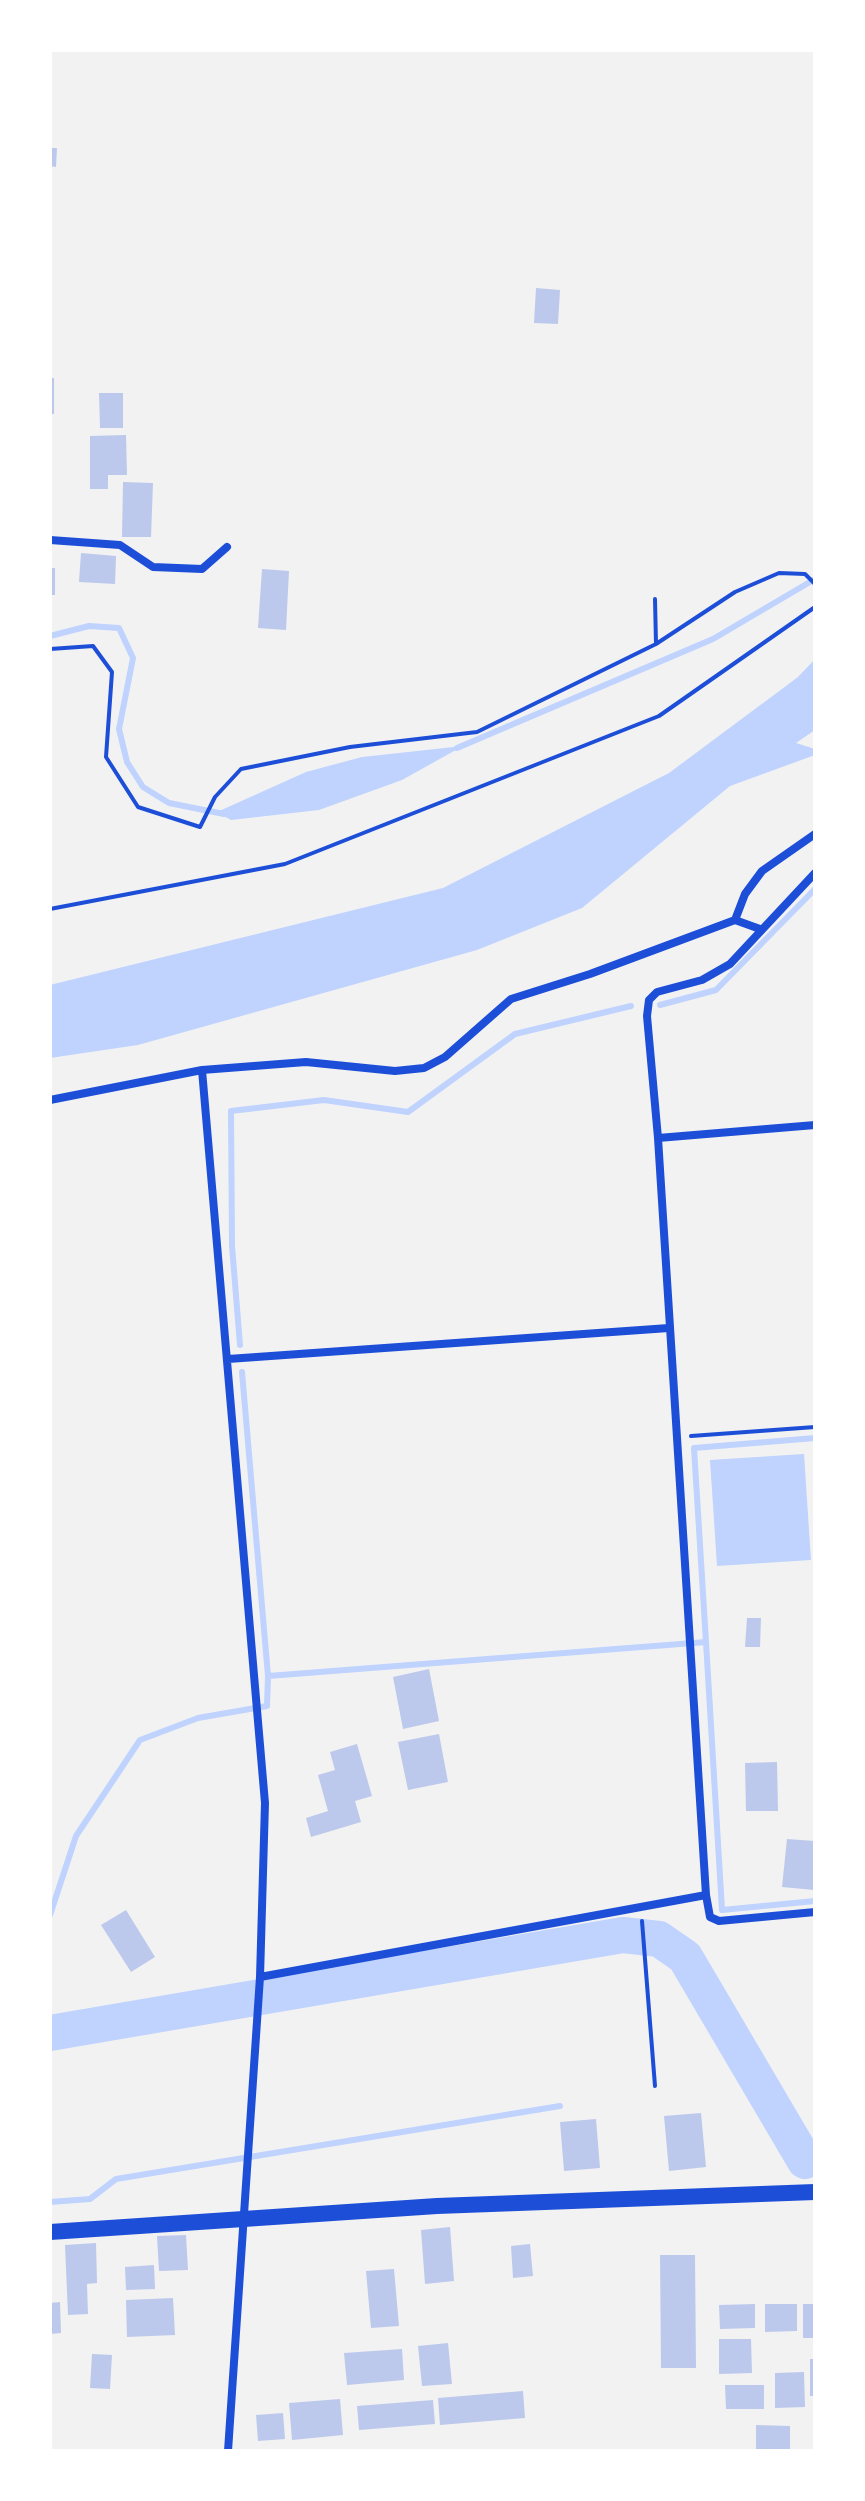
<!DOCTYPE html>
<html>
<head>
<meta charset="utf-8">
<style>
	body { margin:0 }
	#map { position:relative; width:865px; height:2501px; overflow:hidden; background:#f2f2f2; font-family:Manrope,sans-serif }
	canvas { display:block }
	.frame { position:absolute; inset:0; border:52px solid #fff; pointer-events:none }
</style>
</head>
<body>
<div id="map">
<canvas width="865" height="2501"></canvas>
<div class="frame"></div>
</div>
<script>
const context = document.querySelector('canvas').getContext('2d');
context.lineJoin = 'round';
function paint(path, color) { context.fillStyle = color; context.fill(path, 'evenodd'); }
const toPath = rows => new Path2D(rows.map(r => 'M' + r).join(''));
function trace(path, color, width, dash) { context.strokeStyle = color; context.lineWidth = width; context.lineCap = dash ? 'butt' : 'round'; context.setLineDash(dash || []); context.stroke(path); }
paint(toPath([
	[815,659,815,730,796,743,815,749,815,755,730,786,582,908,477,950,138,1045,50,1058,50,985,443,888,669,773,798,677],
	[463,746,402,780,319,810,231,820,217,812,306,772,362,757],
	[804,1454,811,1560,717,1566,710,1460]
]), '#bfd3fe');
trace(toPath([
	[50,636,89,626,119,628,133,658,119,729,127,762,143,787,169,803,224,814],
	[457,748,713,639,815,579],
	[660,1005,716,990,815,889],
	[240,1345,232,1246,231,1111,324,1100,408,1112,515,1034,631,1006],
	[242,1372,268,1676],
	[706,1642,722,1910,815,1901],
	[50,1915,76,1836,140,1740,198,1718,267,1706,268,1676,706,1642,694,1448,815,1438],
	[50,2202,90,2199,116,2179,560,2106]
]), '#bfd3fe', 6);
trace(toPath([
	[50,2033,623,1935,659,1939,685,1957,805,2161]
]), '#bfd3fe', 36);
paint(toPath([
	[50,148,57,148,56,167,50,166],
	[536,288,560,290,558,324,534,323],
	[50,378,54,378,54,414,50,414],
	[99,393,123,393,123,428,100,428],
	[126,435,127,475,108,475,108,489,90,489,90,436],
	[123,482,153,483,151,537,122,537],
	[81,553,116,556,115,584,79,582],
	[50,568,55,568,55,595,50,595],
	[262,569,289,571,286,630,258,628],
	[747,1618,761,1618,760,1647,745,1647],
	[429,1669,439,1721,403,1729,393,1677],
	[439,1734,448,1782,408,1790,398,1742],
	[357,1744,372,1796,355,1801,361,1822,311,1837,306,1818,328,1811,318,1775,335,1770,330,1752],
	[777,1762,778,1811,746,1811,745,1763],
	[787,1839,815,1841,814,1890,782,1887],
	[126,1910,155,1957,131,1972,101,1925],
	[701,2113,706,2167,669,2171,664,2116],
	[596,2119,600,2168,564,2171,560,2122],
	[450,2227,454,2281,425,2284,421,2230],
	[186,2235,188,2270,159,2271,157,2236],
	[96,2243,97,2283,87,2284,88,2314,68,2315,65,2245],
	[530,2244,533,2276,513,2278,511,2246],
	[660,2255,695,2255,696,2368,661,2368],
	[154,2265,155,2289,126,2290,125,2267],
	[394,2269,399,2326,371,2328,366,2271],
	[173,2298,175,2335,127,2337,126,2300],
	[60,2302,61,2333,50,2334,50,2303],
	[755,2304,755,2328,720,2329,719,2305],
	[765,2304,797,2304,797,2331,765,2332],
	[803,2304,815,2304,815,2338,803,2338],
	[719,2339,751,2339,752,2373,719,2374],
	[448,2343,452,2384,422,2386,418,2346],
	[402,2349,404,2380,347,2385,344,2353],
	[92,2354,112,2355,110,2389,90,2388],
	[810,2359,815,2359,815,2396,810,2396],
	[804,2372,805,2407,775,2408,775,2373],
	[725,2385,764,2385,764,2409,726,2409],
	[523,2391,525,2418,440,2425,438,2398],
	[340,2399,343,2435,292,2440,289,2403],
	[433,2400,435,2424,359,2430,357,2406],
	[283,2413,285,2439,258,2441,256,2415],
	[756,2425,790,2426,790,2450,756,2450]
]), '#bdc9ec');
trace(toPath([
	[656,644,735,592,779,573,805,574,815,584],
	[50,649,93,646,112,672,106,757,138,807,200,827,215,797,241,769,350,747,477,732,656,644,655,599],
	[50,909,285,864,659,716,815,607],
	[691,1436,815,1427],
	[642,1921,655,2086]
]), '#1d4ed8', 4);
trace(toPath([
	[50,540,120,545,153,567,202,569,227,547],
	[815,873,730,964,702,980,657,992,649,1000,647,1016,658,1138,706,1895,710,1917,719,1921,815,1912],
	[735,920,760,929],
	[202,1070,265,1803,260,1977,228,2451],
	[50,1100,202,1070,306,1062,395,1071,424,1068,445,1057,511,999,590,974,735,920,745,894,762,871,815,834],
	[658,1138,815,1125],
	[228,1359,669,1328],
	[260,1977,706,1895]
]), '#1d4ed8', 8);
trace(toPath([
	[50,2232,437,2206,815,2192]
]), '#1d4ed8', 16);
</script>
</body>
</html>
